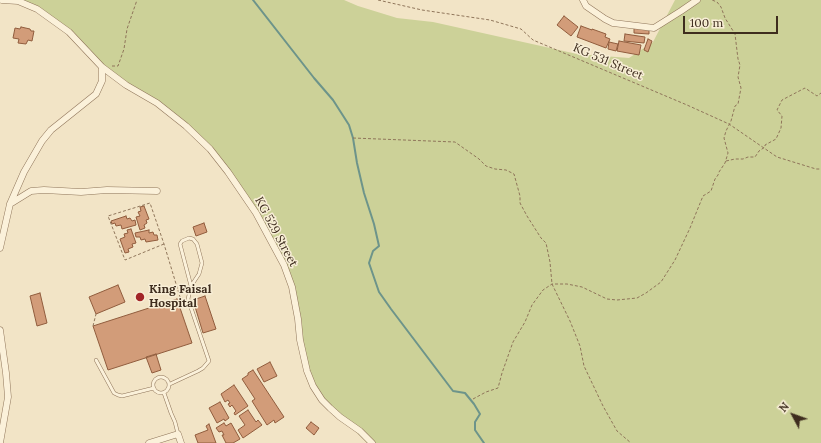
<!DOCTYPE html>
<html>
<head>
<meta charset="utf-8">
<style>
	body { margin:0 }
	#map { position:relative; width:821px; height:443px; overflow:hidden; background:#f2e4c6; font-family:Lora,serif }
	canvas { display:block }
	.north { position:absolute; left:773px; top:395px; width:40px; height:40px; -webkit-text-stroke:3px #f8eed6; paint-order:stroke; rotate:311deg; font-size:11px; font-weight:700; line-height:16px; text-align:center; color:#3e2d1e }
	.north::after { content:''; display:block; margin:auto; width:14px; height:18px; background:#3e2d1e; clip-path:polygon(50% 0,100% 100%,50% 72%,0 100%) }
	.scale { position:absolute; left:683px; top:16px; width:95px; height:18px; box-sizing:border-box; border:2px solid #3e2d1e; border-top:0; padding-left:5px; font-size:12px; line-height:14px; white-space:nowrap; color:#3e2d1e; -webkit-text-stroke:3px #f8eed6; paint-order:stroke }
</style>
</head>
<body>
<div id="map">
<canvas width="821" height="443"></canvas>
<div class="north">N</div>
<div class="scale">100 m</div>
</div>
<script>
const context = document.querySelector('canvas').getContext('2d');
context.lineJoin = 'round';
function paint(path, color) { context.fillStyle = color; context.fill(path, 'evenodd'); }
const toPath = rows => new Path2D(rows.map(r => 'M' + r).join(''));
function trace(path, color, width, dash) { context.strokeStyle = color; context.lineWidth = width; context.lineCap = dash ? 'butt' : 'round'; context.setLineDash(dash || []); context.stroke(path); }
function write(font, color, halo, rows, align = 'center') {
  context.font = font + ' Lora,serif'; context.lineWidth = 3; context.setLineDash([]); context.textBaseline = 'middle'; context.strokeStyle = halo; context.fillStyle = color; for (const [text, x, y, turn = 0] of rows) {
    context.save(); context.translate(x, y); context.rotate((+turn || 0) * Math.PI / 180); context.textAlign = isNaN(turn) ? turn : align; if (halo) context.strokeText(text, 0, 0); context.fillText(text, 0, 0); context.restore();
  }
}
paint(toPath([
	[14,0,344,0,358,6,397,18,433,22,577,54,629,58,653,42,675,0,821,0,821,443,367,443,320,395,305,360,290,289,276,250,224,162,152,97,117,76,69,36,42,11]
]), '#ccd198');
trace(toPath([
	[253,0,314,78,333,100,349,125,353,138,357,163,364,193,374,224,379,246,373,251,369,263,379,292,391,309,453,391,465,393,474,404,480,414,475,422,475,430,484,443]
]), '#6d948a', 2);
const building = toPath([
	[564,16,578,27,571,36,557,25,564,16],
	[581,26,592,30,592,29,606,34,605,37,610,39,606,48,577,37,581,26],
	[21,27,30,29,31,31,34,31,32,41,28,40,26,44,18,43,19,39,13,38,15,28,20,29,21,27],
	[634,27,649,28,649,34,634,33,634,27],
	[625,34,645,37,644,43,624,41,625,34],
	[648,39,652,41,648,52,644,50,648,39],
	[619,41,641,45,639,55,617,51,619,41],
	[609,42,618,44,616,51,608,49,609,42],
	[144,206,149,219,146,220,147,223,144,225,145,228,140,230,136,217,140,216,138,212,141,211,140,207,144,206],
	[126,216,127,219,130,218,132,221,135,220,136,225,122,229,121,225,116,226,115,223,112,224,111,221,126,216],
	[204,223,207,232,196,236,193,227,204,223],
	[131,229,136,243,132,244,133,247,128,249,129,252,125,253,120,239,125,237,124,234,128,233,127,230,131,229],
	[149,230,149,233,153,232,154,235,157,235,158,240,146,242,145,239,141,240,140,237,136,237,135,233,149,230],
	[118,285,125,302,96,314,89,297,118,285],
	[40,293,47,323,37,326,30,296,40,293],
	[205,296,216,329,203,333,193,300,205,296],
	[177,299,192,343,108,370,93,326,177,299],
	[156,354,161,370,152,373,146,357,156,354],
	[270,362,277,376,264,382,257,369,270,362],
	[253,370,284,417,275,423,274,420,267,425,252,401,255,399,242,379,248,375,248,373,253,370],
	[234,385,248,406,235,415,234,413,236,411,232,405,230,407,228,404,230,403,228,400,225,402,221,394,234,385],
	[220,402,229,418,225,421,224,419,217,423,209,408,220,402],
	[248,410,256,422,258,420,262,425,243,438,238,430,245,425,239,416,248,410],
	[311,422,319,428,314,435,306,428,311,422],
	[224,423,226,426,231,423,240,439,233,443,226,443,222,435,224,435,222,431,219,432,216,428,224,423],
	[209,424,216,443,198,443,195,435,208,430,206,426,209,424]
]);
paint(building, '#d29c79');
trace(building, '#905c3d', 1);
const lane = toPath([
	[96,360,114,393,118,395,122,396,154,388],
	'153 385a8 8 0 1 1 16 0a8 8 0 1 1-16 0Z',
	[170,384,198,371,203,368,209,361,188,299,191,286,199,274,202,263,197,244,193,239,189,238,182,241,180,244,191,286],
	[164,393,171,413,175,422,178,434]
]);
const street = toPath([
	[2,0,18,1,37,9,69,32,102,67,126,85,157,103,186,126,210,149,228,172,256,213,284,265,292,287,298,319,300,340,307,371,313,386,322,400,330,408,340,417,360,431,372,443],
	[583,0,586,6,605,19,613,23,654,28,681,11,697,0],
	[10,204,31,191,44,190,81,192,107,190,157,191],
	[0,248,10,204,24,172,42,141,51,130,96,94,102,81,102,67],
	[0,330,6,373,8,397,0,443],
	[149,443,178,434,181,443]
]);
trace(lane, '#8f755a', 4);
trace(street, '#8f755a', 7);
trace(toPath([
	[378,0,422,10,490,20,521,29,533,40,687,105,729,124,777,157,816,169,821,169],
	[112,66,118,66,124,49,127,29,137,0],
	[353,138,455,142,479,159,486,166,495,169,506,170,514,174,520,196,520,203,527,216,541,238,546,243,550,262,552,284,570,321,580,346,584,366,603,406,617,431,631,443],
	[726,161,735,159,743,159,748,157,755,157,759,151,765,147,765,145,776,139,781,128,782,116,777,110,782,100,805,88,817,96,821,93],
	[164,244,125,260,108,216,150,203,164,244,180,297,183,298],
	[93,326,96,314],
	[473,399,486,392,498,388,502,373,513,342,525,322,532,305,543,290,552,284,567,284,582,287,607,299,617,300,637,298,646,293,661,282,675,260,690,228,703,196,711,191,715,179,718,175,719,172,725,163,728,153,724,138,726,131,731,121,735,106,738,104,741,88,738,77,740,65,738,59,735,34,725,18,721,7,717,2,712,0]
]), '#8f755a', 1, [3, 2]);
trace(lane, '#fbf1da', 3);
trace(street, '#fbf1da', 6);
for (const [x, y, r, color] of [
	[140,297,5,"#a22528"]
]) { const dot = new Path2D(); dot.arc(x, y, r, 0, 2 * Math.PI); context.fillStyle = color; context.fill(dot); trace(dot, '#f8eed6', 1.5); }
write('12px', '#3e2d1e', '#f8eed6', [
	["KG 531 Street",608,62,23],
	["KG 529 Street",276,232,62]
]);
write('bold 12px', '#3e2d1e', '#f8eed6', [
	["King Faisal",149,290],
	["Hospital",149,304]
], 'left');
</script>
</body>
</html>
